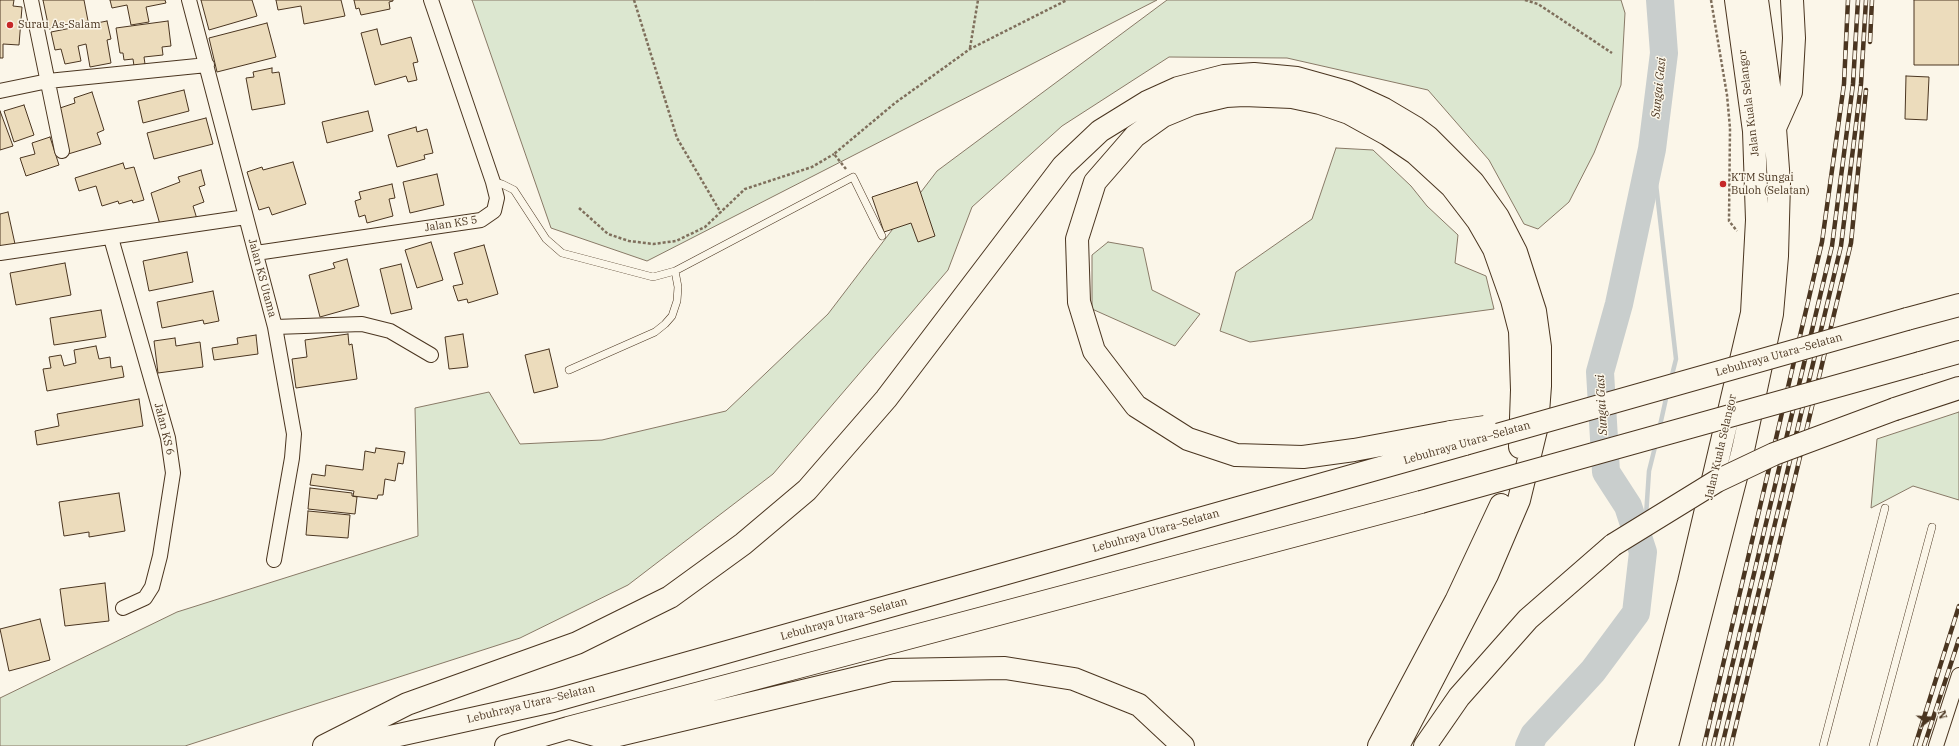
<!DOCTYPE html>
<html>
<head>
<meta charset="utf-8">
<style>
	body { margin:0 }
	#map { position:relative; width:1959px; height:746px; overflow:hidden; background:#fbf6e9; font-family:"IBM Plex Serif",serif }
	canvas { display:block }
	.north { position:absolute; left:1911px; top:698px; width:40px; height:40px; -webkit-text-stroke:3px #fbf6e9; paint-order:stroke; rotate:73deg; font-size:11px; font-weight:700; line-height:16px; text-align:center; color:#4a3520 }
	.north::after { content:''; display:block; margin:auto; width:14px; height:18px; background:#4a3520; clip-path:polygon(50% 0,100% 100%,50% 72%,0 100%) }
</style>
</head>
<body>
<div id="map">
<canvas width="1959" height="746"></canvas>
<div class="north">N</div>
</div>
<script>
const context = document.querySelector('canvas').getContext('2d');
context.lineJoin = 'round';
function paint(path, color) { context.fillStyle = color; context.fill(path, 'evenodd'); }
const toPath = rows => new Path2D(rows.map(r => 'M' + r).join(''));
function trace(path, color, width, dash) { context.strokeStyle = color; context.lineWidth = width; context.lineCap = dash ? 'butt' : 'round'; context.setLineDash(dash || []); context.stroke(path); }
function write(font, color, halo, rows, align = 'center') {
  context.font = font + ' "IBM Plex Serif",serif'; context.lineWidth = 3; context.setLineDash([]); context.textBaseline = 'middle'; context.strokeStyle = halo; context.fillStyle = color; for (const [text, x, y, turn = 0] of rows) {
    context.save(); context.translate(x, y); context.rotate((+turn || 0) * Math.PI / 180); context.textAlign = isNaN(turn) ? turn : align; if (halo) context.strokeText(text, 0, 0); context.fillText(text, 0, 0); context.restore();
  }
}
const green = toPath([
	[472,0,1157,0,647,261,551,228,472,0],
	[1167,0,1621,0,1625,13,1621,85,1594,153,1569,202,1538,229,1524,224,1489,160,1428,90,1287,58,1169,57,1062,126,972,207,948,270,773,474,628,585,520,638,185,746,0,746,0,698,177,612,418,536,415,408,489,392,520,444,602,440,726,411,828,314,937,171,1167,0],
	[1336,148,1373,150,1411,186,1427,206,1458,235,1455,263,1486,276,1494,309,1250,342,1220,331,1236,272,1312,219,1336,148],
	[1108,242,1143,248,1152,290,1200,314,1175,346,1092,309,1092,255,1108,242],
	[1959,412,1959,500,1913,486,1871,508,1877,439,1959,412]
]);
paint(green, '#dce7d0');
trace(green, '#887966', 1);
trace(toPath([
	[1652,149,1676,359,1671,379],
	[1659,430,1667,394],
	[1646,516,1649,471,1656,443],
	[1643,552,1645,534]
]), '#c9cecd', 4.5);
trace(toPath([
	[1529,746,1534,735,1593,671,1636,613,1643,552,1628,506,1606,472,1600,372,1619,304,1652,149,1664,53,1660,0]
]), '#c9cecd', 28);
const building = toPath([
	[0,0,14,0,13,6,22,7,19,45,3,44,3,58,0,58,0,0],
	[43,0,84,0,88,21,49,29,43,0],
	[110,0,165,0,166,3,146,7,149,22,131,25,127,5,112,8,110,0],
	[201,0,252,0,257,16,209,30,201,0],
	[276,0,341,0,345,16,304,24,301,6,278,10,276,0],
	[354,0,393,0,393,1,389,2,390,9,361,15,359,8,356,9,354,0],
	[1914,0,1959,0,1959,65,1914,65,1914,0],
	[107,21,111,39,107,40,111,63,90,67,86,44,78,46,81,61,65,64,61,49,55,50,51,32,107,21],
	[168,21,171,46,162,47,163,55,144,57,145,64,134,66,133,59,124,60,123,53,120,53,116,28,168,21],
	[267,23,276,57,217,72,209,38,267,23],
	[377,29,381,45,411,37,418,62,413,63,417,80,408,82,406,76,375,85,361,33,377,29],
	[272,68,272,73,279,72,285,104,252,110,246,78,254,77,253,72,272,68],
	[1906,76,1929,77,1927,120,1905,119,1906,76],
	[184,90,189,111,143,123,138,101,184,90],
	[92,92,104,130,97,133,101,144,65,155,51,111,75,103,74,98,92,92],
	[24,105,34,135,14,142,4,111,24,105],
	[0,111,13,146,0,150,0,111],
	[368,111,373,131,327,143,322,122,368,111],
	[206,118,213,144,154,159,147,133,206,118],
	[416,127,417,132,427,129,433,153,424,155,425,159,397,167,388,135,416,127],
	[50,137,59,165,26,176,20,158,35,154,32,143,50,137],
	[293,162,306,204,272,215,269,207,259,210,247,172,262,167,263,170,293,162],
	[123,163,125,169,134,167,144,200,133,203,132,200,119,204,118,201,102,206,96,186,79,191,75,178,123,163],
	[201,170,205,185,199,187,204,202,193,206,197,219,161,228,151,193,180,182,178,177,201,170],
	[437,174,444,205,410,213,403,182,437,174],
	[917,182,935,236,918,242,911,223,884,232,872,197,917,182],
	[392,184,395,198,389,199,393,216,367,223,365,215,359,217,355,201,361,199,359,192,392,184],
	[8,212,15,244,0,247,0,214,8,212],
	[431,242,443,280,417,288,405,250,431,242],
	[484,245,498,294,468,303,467,299,458,301,453,286,463,284,454,253,484,245],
	[187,252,193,282,149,291,143,261,187,252],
	[347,259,359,306,320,317,309,275,335,268,333,263,347,259],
	[65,263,71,295,16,305,10,273,65,263],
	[401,264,412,309,391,314,380,269,401,264],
	[213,291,219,321,204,324,203,320,162,328,157,302,213,291],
	[101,310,106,337,54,345,50,318,101,310],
	[348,334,349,345,352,344,357,379,296,388,292,359,307,357,305,340,348,334],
	[463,334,468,367,449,369,445,337,463,334],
	[256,335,258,354,214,360,212,348,238,344,237,338,256,335],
	[175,338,176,346,200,342,203,367,158,373,154,341,175,338],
	[96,346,99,359,110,357,111,368,122,366,124,377,47,391,43,369,51,368,49,357,61,355,64,366,76,363,74,350,96,346],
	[549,349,558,387,534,393,525,355,549,349],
	[139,399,143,426,37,445,35,431,59,426,57,414,139,399],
	[376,448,405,452,403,464,398,463,395,481,385,479,383,495,378,495,377,499,353,496,354,491,310,485,312,474,325,476,326,465,363,470,365,451,375,453,376,448],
	[310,488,352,493,352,496,357,497,355,514,308,509,310,488],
	[119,493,125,531,89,537,89,532,64,536,59,502,119,493],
	[308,511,350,515,348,538,306,535,308,511],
	[105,583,109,621,65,626,60,589,105,583],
	[40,619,50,660,9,671,0,629,40,619]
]);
paint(building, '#ecdcbc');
trace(building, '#4a3520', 1);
const lane = toPath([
	[493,182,502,184,514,190,546,239,562,253,653,277,675,271,853,177,882,236],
	[569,370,655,332,665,324,672,316,677,301,678,287,675,271],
	[1823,746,1885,508],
	[1873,746,1932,527]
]);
const street = toPath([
	[31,0,62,151],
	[189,0,275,327,294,434,292,458,274,560],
	[0,91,48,81,207,65],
	[111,238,168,438,173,473,160,556,152,587,145,598,123,608],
	[0,253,246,217],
	[256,253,481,220,494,211,497,198,493,182,431,0],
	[275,327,362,324,390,331,431,355],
	[1936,746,1959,675]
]);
const highway = toPath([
	[1775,128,1791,92,1794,38,1792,0],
	[1907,319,1959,305],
	[1920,363,1959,352],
	[1895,409,1959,388],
	[1451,432,1354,450,1303,457,1236,455,1188,439,1136,406,1094,351,1079,302,1077,239,1095,182,1135,136,1163,116,1192,104,1226,96,1244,95,1292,97,1320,103,1349,113,1387,134,1415,153,1452,187,1478,221,1494,249,1512,300,1520,331,1522,390,1520,447],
	[570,728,606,738,891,670,1005,668,1074,679,1139,705,1183,746],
	[324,746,407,704,577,643,670,597,743,544,807,490,886,399,1063,166,1100,131,1147,102,1178,88,1224,76,1254,74,1297,78,1347,92,1384,109,1416,128,1428,137,1473,182,1498,217,1516,252,1535,311,1540,347,1540,386,1537,426,1519,500,1487,575,1398,746],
	[349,746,553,701,1465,444],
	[506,746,568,728,1421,502],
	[1379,746,1456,601,1501,505],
	[1425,746,1459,697,1528,619,1613,545],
	[1646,746,1689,582,1752,313,1757,220,1754,131,1736,0],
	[1667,746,1743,450,1772,314,1777,256,1779,183,1775,128,1757,0]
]);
trace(lane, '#4a3520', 8);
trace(street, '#4a3520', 16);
trace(highway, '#4a3520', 24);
trace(toPath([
	[634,0,677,138,721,213],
	[1525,0,1538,4,1612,53],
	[1711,0,1727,95,1730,128,1729,221,1737,231],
	[970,48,978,0],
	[846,169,834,154,895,103,970,49,1067,0],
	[579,208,608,234,629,241,653,244,676,241,705,227,745,189,812,167,834,154]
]), '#7f6f5c', 2.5, [3, 2]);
trace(lane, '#fbf6e9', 7);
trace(street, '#fbf6e9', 14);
trace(highway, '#fbf6e9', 22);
const rail = toPath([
	[1870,42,1872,0],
	[1704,746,1822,242,1844,84,1848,0],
	[1713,746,1832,246,1853,84,1858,0],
	[1722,746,1841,246,1861,84,1866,0],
	[1731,746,1851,243,1866,90],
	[1915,746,1959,606],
	[1924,746,1959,639]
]);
trace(rail, '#4a3520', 4.5);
trace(rail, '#fbf6e9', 3, [9]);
const highwayBridge = toPath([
	[1451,432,1485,427],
	[1465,444,1907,319],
	[1421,502,1920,363],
	[1613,545,1717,481,1774,454,1895,409]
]);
trace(highwayBridge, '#4a3520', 24, []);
trace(highwayBridge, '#fbf6e9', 22);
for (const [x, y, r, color] of [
	[10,25,4,"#c62828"],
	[1723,184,4,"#c62828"]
]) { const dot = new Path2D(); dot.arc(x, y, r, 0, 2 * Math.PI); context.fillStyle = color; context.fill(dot); trace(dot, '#fbf6e9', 1.5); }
write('11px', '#4a3520', '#fbf6e9', [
	["Surau As-Salam",18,25],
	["KTM Sungai",1731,178],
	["Buloh (Selatan)",1731,191]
], 'left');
write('11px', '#4a3520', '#fbf6e9', [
	["Jalan Kuala Selangor",1749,103,-97],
	["Jalan KS 5",451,224,-9],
	["Jalan KS Utama",262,278,75],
	["Lebuhraya Utara–Selatan",1779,355,-16],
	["Jalan KS 6",164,429,76],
	["Lebuhraya Utara–Selatan",1467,443,-16],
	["Jalan Kuala Selangor",1721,447,-77],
	["Lebuhraya Utara–Selatan",1156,531,-16],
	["Lebuhraya Utara–Selatan",844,619,-16],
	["Lebuhraya Utara–Selatan",531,704,-14]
]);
write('italic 12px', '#4a3520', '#fbf6e9', [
	["Sungai Gasi",1659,88,-84],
	["Sungai Gasi",1602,405,-93]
]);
</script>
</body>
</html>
